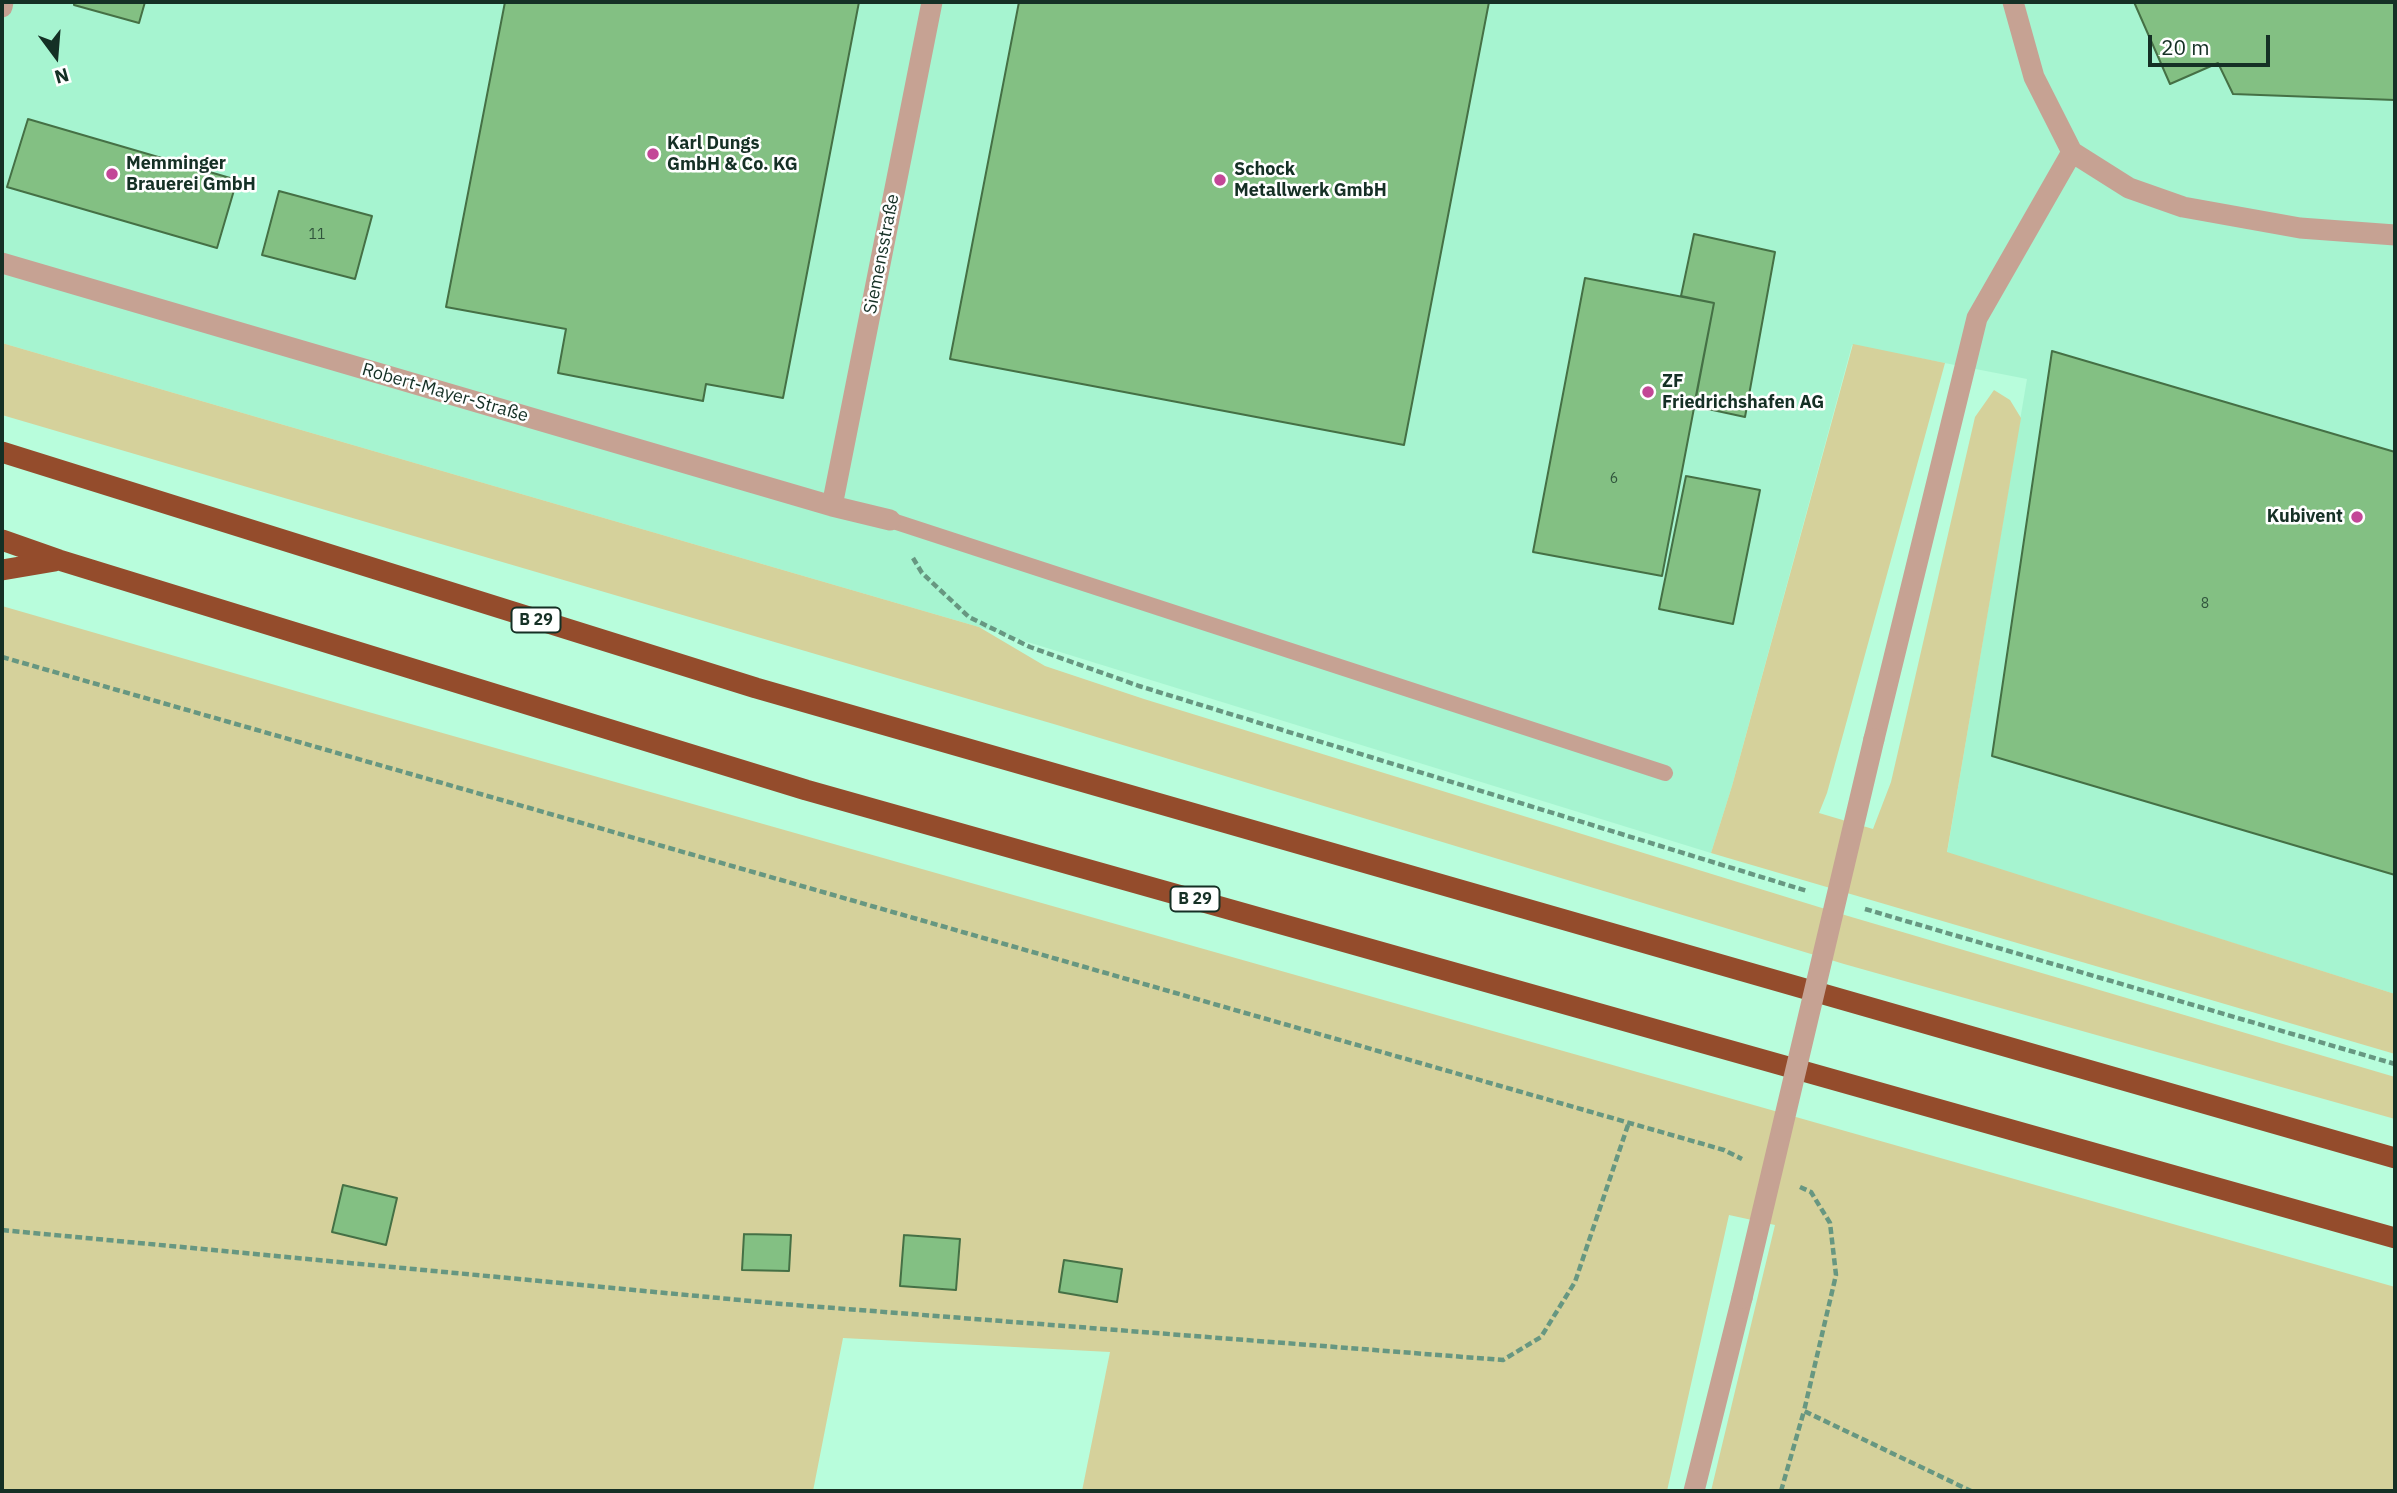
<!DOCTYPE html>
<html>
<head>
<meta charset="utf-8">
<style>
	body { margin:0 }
	#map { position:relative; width:2397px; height:1493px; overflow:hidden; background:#b8fddc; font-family:"IBM Plex Sans",sans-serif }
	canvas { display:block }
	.frame { position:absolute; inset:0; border:4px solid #153025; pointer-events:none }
	.north { position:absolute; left:21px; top:21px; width:70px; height:70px; -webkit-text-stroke:5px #fff; paint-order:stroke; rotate:164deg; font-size:19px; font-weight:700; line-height:28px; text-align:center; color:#153025 }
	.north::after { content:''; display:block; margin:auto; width:24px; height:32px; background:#153025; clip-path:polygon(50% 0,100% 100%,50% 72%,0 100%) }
	.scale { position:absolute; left:2148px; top:35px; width:122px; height:32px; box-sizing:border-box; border:4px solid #153025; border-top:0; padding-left:9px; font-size:21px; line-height:24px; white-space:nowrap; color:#153025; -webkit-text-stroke:5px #fff; paint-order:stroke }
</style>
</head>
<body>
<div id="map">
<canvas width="2397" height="1493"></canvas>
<div class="frame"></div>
<div class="north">N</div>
<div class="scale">20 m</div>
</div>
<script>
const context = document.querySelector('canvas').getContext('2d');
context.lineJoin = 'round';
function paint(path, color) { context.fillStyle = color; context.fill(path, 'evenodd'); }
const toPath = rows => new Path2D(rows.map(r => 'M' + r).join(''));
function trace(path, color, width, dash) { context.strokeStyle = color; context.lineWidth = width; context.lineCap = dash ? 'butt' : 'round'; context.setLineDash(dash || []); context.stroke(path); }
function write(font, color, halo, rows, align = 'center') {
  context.font = font + ' "IBM Plex Sans",sans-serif'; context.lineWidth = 5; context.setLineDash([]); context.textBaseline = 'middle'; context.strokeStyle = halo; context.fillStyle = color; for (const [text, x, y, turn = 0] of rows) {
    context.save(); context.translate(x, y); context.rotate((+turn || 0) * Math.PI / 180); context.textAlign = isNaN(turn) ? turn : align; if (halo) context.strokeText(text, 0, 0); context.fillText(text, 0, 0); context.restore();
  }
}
paint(toPath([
	[2,2,2395,2,2395,994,1947,853,2027,379,1852,345,1732,786,1711,853,979,627,2,343]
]), '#a6f4d0');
paint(toPath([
	[2,343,979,627,1045,666,1144,699,1848,916,2395,1077,2395,1119,1844,964,1057,725,2,415],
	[1853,344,1945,363,1827,793,1819,813,1873,829,1891,782,1975,417,1994,390,2010,400,2021,418,1947,852,2395,994,2395,1054,1711,853,1732,786],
	[2,606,358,709,2395,1287,2395,1491,1711,1491,1775,1225,1729,1215,1667,1491,1082,1491,1110,1352,843,1338,813,1491,2,1491]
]), '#d5d19b');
const building = toPath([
	[74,2,145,2,139,23,74,5,74,2],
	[505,2,859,2,783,398,706,384,703,401,558,373,566,329,446,307,505,2],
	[1019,2,1489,2,1404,445,950,359,1019,2],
	[2134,2,2395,2,2395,100,2233,94,2218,63,2170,84,2134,2],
	[28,119,237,180,217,248,7,187,28,119],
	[279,191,372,216,355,279,262,255,279,191],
	[1694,234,1775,252,1745,417,1694,406,1714,303,1681,296,1694,234],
	[1585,278,1714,303,1662,576,1533,552,1585,278],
	[2052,351,2395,452,2395,875,1992,756,2052,351],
	[1686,476,1760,490,1733,624,1659,609,1686,476],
	[343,1185,397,1198,386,1245,332,1232,343,1185],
	[744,1234,791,1235,789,1271,742,1270,744,1234],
	[904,1235,960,1239,956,1290,900,1286,904,1235],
	[1064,1260,1122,1269,1117,1302,1059,1292,1064,1260]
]);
paint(building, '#83c083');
trace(building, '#457045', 2);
trace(toPath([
	[913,558,922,573,969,617,1030,647,1139,686,1807,891],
	[2,657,1724,1150,1742,1159],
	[1865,909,2395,1064],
	[1800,1187,1811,1192,1830,1223,1836,1275,1804,1411],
	[2,1230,782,1304,1503,1360,1541,1337,1575,1282,1628,1125],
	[1781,1491,1804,1411,1971,1491]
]), '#679781', 4.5, [7, 3.5]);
trace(toPath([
	[890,520,1665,773]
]), '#c6a293', 16);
trace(toPath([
	[2013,2,2034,77,2072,152,2129,188,2183,207,2300,228,2395,235],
	[2,7,3,2],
	[2,263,832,506,890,520],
	[832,506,932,2],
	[1874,739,1977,318,2072,152],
	[1694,1491,1742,1298]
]), '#c6a293', 21);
trace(toPath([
	[2,452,756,688,2395,1158],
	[2,540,59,560,806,790,2395,1238],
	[2,570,55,561]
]), '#944c2c', 21);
trace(toPath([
	[1742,1298,1874,739]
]), '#c6a293', 21);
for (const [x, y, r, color] of [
	[653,154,7,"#c34797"],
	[112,174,7,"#c34797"],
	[1220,180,7,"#c34797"],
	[1648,392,7,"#c34797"],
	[2357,517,7,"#c34797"]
]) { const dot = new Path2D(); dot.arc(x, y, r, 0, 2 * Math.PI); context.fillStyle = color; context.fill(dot); trace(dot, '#fff', 2.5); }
write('14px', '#30543c', null, [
	["11",317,235],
	["6",1614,479],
	["8",2205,604]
]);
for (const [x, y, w] of [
	[536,620,49],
	[1195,899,49]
]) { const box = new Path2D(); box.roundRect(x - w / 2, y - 12.5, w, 25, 5); context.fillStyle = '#fff'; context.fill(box); trace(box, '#153025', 2); }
write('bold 16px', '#153025', null, [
	["B 29",536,620],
	["B 29",1195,899]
]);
write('bold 18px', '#153025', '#fff', [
	["Karl Dungs",667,144],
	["GmbH & Co. KG",667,165],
	["Memminger",126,164],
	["Brauerei GmbH",126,185],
	["Schock",1234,170],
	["Metallwerk GmbH",1234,191],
	["ZF",1662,382],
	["Friedrichshafen AG",1662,403],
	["Kubivent",2343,517,"right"]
], 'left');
write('18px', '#153025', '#fff', [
	["Siemensstraße",882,254,-79],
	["Robert-Mayer-Straße",445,393,16]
]);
</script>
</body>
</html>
